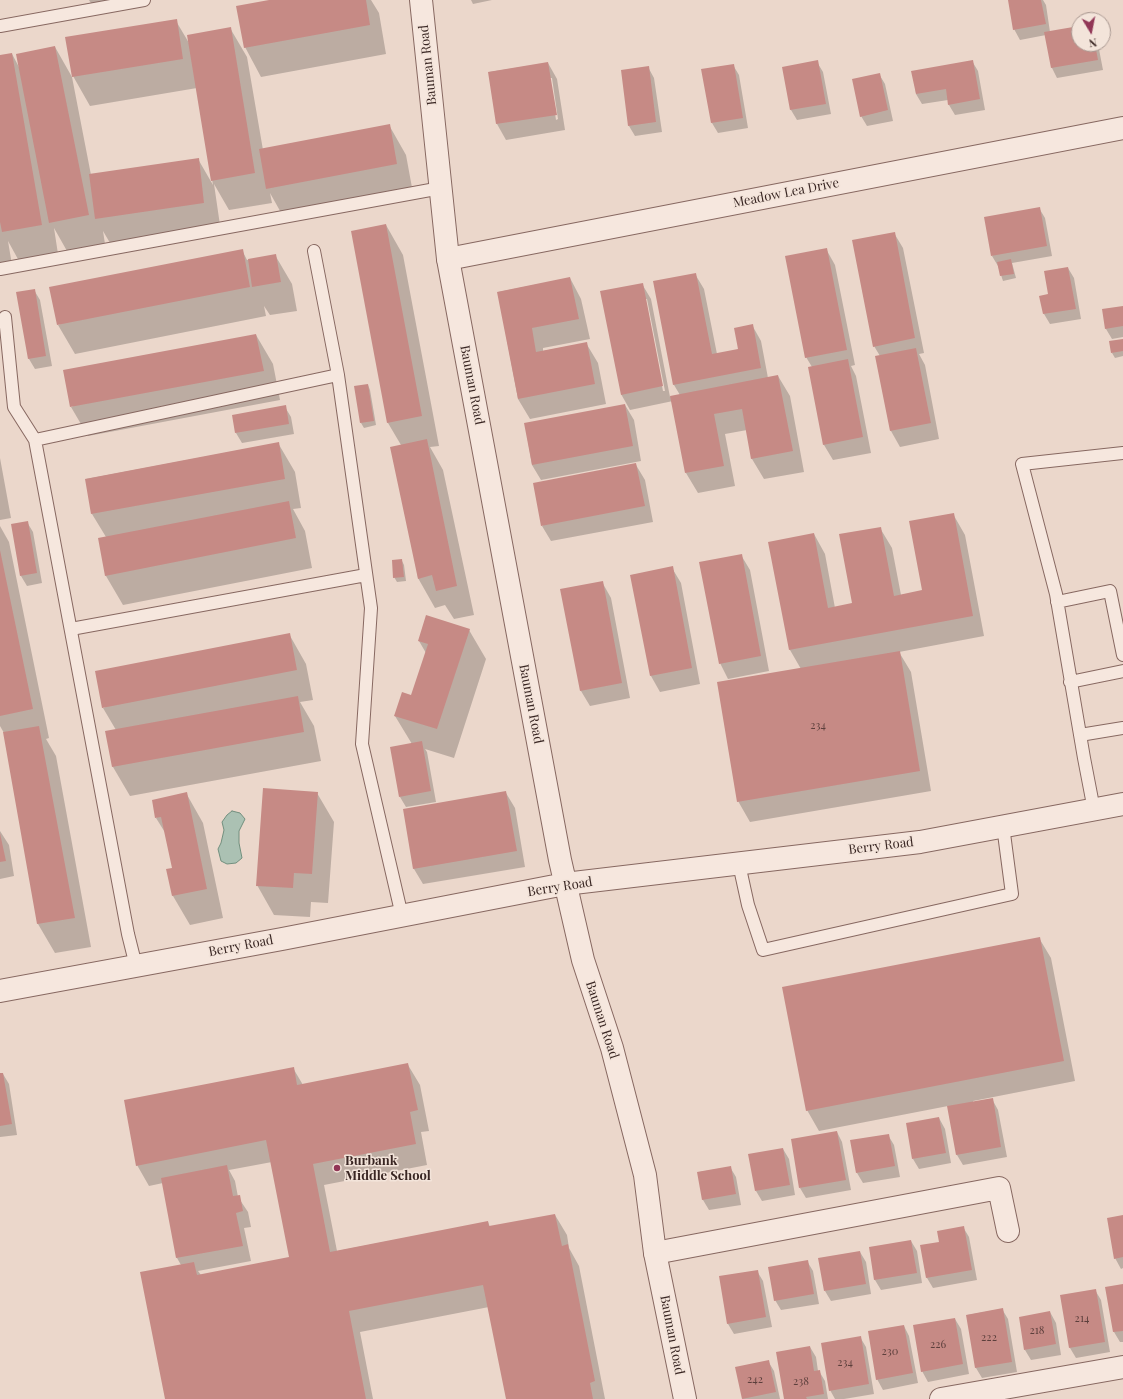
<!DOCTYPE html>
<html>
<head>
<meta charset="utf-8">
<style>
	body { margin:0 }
	#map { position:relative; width:1123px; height:1399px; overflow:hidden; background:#ebd7cb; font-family:"Playfair Display",serif }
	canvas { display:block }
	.north { position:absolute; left:1071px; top:12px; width:40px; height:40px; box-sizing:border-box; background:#f3e4da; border:1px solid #a99891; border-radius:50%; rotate:170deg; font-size:11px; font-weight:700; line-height:16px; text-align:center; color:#392623 }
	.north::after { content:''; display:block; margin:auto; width:14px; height:18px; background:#913656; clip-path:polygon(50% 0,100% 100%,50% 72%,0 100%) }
</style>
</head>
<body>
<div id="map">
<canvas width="1123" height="1399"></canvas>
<div class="north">N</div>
</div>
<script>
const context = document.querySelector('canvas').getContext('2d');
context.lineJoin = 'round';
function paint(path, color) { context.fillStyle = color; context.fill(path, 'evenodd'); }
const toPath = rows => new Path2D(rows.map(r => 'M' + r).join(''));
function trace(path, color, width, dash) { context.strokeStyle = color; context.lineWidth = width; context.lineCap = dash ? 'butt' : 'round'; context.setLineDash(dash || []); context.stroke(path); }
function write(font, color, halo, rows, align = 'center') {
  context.font = font + ' "Playfair Display",serif'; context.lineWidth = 3; context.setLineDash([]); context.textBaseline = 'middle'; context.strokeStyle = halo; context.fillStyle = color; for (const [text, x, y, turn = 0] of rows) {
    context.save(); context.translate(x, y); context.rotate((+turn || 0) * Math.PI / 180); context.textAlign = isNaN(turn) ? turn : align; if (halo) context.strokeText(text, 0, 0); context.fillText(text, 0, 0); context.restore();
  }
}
const water = toPath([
	[232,811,240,813,245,819,239,831,239,843,242,858,236,863,227,864,221,861,218,849,221,843,224,830,222,822,227,815,232,811]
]);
paint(water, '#abc1b3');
trace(water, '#728f7e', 1);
paint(toPath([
	[89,0,137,0,94,8],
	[274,0,371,0,379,13,386,54,261,77,245,47],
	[471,0,492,0,473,4],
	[1009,0,1043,0,1046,5,1050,32,1079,27,1079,44,1098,44,1103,70,1057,78,1052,68,1046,35,1020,40,1014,29],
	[176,21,189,43,230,28,247,57,263,150,389,125,406,155,413,193,284,218,270,193,272,203,229,210,214,184,221,232,113,248,103,231,105,244,67,251,54,228,58,254,19,261,8,241,12,265,0,267,0,56,12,54,19,67,55,47,72,77,91,175,198,159,213,185,197,88,90,106,73,76],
	[972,61,978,71,985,110,955,115,949,105,948,100,922,104,916,94,913,72],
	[817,62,823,72,831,114,797,120,791,110,783,68],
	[548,63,557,79,565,130,506,140,497,124,489,72],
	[550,78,552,78,558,119,556,120],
	[733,65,739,75,748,128,718,133,712,123,702,70],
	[648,67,654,78,662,132,635,136,629,126],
	[879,74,885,84,893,121,867,126,861,116],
	[1039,208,1045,218,1052,256,1012,263,1016,278,1003,281,998,266,992,256],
	[386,225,403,255,439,446,430,447,443,470,474,615,454,619,445,605,435,608,418,578,401,445,388,423],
	[894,233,903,248,924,353,919,354,925,365,939,439,900,447,891,431,876,357,880,356,874,346],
	[826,249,835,265,855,365,851,366,856,376,871,453,833,460,824,445,809,368,812,367,806,357],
	[242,250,247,260,275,255,292,284,297,311,270,315,264,306,266,316,75,354,58,325],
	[1068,268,1074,278,1081,319,1050,324,1044,314,1041,296,1050,295],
	[695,274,704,289,717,354,740,350,752,325,761,341,768,378,778,376,790,396,804,472,764,479,752,459,747,430,725,434,735,486,698,493,686,473,673,401,630,410,621,394,642,284,651,299,670,397,680,395,674,385,654,282],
	[645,299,647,299,665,391,663,391],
	[570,278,581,299,590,339,543,348,543,351,586,343,598,363,606,404,530,419,518,399,498,292],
	[34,290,40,300,52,366,35,369,29,359,18,293],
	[1123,307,1123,337,1112,339,1106,329,1103,310],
	[256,335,273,364,280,400,88,436,71,407],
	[1123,340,1123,356,1115,358,1112,353],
	[368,385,370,390,376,425,364,428,361,423],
	[625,405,634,420,641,461,541,480,532,465,525,424],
	[285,407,291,417,294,434,242,443,236,433,233,416],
	[278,443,295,472,301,508,293,509,305,531,312,568,123,605,106,576,106,537,92,514,86,479],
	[0,458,11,518,0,520],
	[636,465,645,480,653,522,551,541,542,526],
	[953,514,965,535,984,636,899,652,911,672,931,791,750,822,738,801,801,669,790,650,770,543,814,534,825,554,835,608,853,604,880,528,892,548,901,595,923,591],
	[27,522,33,532,42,583,27,586,21,576],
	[0,526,9,542,49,738,46,739,56,756,91,947,55,953,38,924,4,733,0,726],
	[741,555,750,570,769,671,728,679,720,663],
	[402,561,404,565,406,581,397,582,394,577],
	[672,568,681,583,700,684,660,692,651,676,632,575],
	[602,582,611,598,630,698,590,706,581,691],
	[469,630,486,659,454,758,425,749,427,752,436,802,406,807,400,797,412,744,395,716,412,696,426,653,419,641],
	[289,634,306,664,313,700,300,702,314,726,321,761,130,796,113,767,116,730,103,708],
	[186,793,203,823,223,918,190,925,173,896,173,869,166,834,156,818],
	[317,793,334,822,328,903,311,902,310,917,274,915,257,885],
	[506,793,515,808,525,867,423,884,414,869,404,810],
	[0,831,9,845,14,876,0,879],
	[1039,938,1051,958,1075,1081,973,1101,973,1103,992,1099,998,1110,1007,1157,963,1165,957,1155,948,1106,819,1131,807,1110],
	[408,1065,420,1085,429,1131,421,1132,427,1165,324,1185,337,1251,488,1222,490,1227,555,1215,567,1235,569,1248,579,1266,605,1399,507,1399,489,1307,360,1332,373,1399,166,1399,181,1265,177,1258,163,1183,149,1186,137,1165,293,1068,303,1085],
	[272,1162,290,1258,201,1275,198,1271,251,1261,244,1228,251,1227,248,1212,238,1197,235,1181,229,1170],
	[0,1074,3,1074,9,1084,17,1135,0,1137],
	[939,1118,945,1129,951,1163,919,1169,913,1159],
	[837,1132,842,1142,851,1190,806,1198,800,1188],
	[888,1135,894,1145,900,1177,863,1183,857,1173,852,1141],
	[783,1149,789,1159,795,1195,762,1201,756,1191],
	[730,1167,736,1177,741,1205,709,1210,703,1200,699,1172],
	[1123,1216,1123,1268,1121,1269,1115,1258],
	[963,1227,969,1237,977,1280,933,1288,927,1278,922,1246,940,1243],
	[911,1241,917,1251,922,1283,881,1290,875,1280,870,1248],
	[860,1252,866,1262,871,1294,831,1301,825,1291],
	[807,1261,813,1271,819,1304,781,1310,775,1300],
	[757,1271,763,1281,772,1327,734,1334,728,1324,720,1277],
	[1123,1285,1123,1342,1120,1342,1114,1332,1107,1288],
	[1095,1290,1101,1300,1110,1352,1076,1358,1070,1348,1061,1296],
	[1002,1309,1008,1319,1017,1372,982,1378,976,1368,967,1315],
	[1050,1312,1056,1323,1061,1355,1031,1360,1025,1350],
	[955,1319,961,1329,969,1374,928,1382,922,1371],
	[904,1326,909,1336,918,1383,883,1390,877,1379],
	[860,1337,866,1347,874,1394,844,1399,835,1399,830,1390],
	[810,1347,816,1357,818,1371,819,1371,825,1381,828,1399,785,1399],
	[768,1361,774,1371,780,1399,743,1399,736,1368]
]), '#0003');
paint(toPath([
	[269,0,366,0,370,25,244,48,236,6],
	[1008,0,1041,0,1046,24,1013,30],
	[177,19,183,59,72,77,65,37],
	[1079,26,1079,44,1095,44,1098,60,1051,68,1044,32],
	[231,27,255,173,211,181,187,35],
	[55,46,89,215,49,223,16,54],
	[12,53,42,225,2,232,0,222,0,55],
	[818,60,826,104,790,110,782,67],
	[973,60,980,99,948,105,946,89,916,94,911,71],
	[548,62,557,115,496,124,488,72],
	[734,64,743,118,711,123,701,69],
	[649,66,656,122,628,126,621,70],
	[880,73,888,110,860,117,852,79],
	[390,124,397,164,266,189,259,149],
	[199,158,204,203,95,219,89,174],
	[1040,207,1047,246,991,256,984,217],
	[386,224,422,416,387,423,351,231],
	[895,232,915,338,873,347,852,240],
	[827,248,847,350,805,358,785,256],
	[243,249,250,287,57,325,49,287],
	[276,254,281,282,252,287,248,259],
	[1011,259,1014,274,1000,276,997,262],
	[1068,267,1076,309,1043,314,1039,296,1048,294,1044,271],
	[696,273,712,354,738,349,734,328,753,324,761,368,673,385,653,281],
	[570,277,579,319,532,328,536,352,587,342,595,384,518,399,497,292],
	[643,283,663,386,621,395,600,291],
	[35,289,46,356,28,359,16,292],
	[1123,306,1123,326,1105,329,1102,309],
	[256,334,264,371,70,407,63,370],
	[1123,339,1123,351,1111,353,1109,341],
	[916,348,931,423,890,431,875,356],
	[848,359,863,437,823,445,808,367],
	[778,375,793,451,751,459,742,409,714,414,724,466,685,473,670,396],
	[368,384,374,421,360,423,354,386],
	[625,404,633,446,532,465,524,423],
	[286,405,289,424,235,433,232,415],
	[427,439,457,586,436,591,432,575,418,579,390,447],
	[279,442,285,479,91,514,85,479],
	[636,463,645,506,541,526,533,483],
	[289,501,296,538,105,576,98,538],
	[954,513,973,616,789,650,768,542,814,533,828,608,852,603,839,534,881,527,894,596,922,590,909,521],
	[28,521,37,573,20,576,11,524],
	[0,550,33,709,0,716],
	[742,554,761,656,719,664,699,562],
	[402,559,404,577,393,578,392,560],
	[673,566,692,668,650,676,630,575],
	[603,581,622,683,580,691,560,589],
	[426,615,470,629,437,729,394,716,402,692,411,695,428,644,418,641],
	[290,633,297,670,102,708,95,671],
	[900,651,920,771,737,802,717,682],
	[298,696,304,732,112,767,105,731],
	[39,726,75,918,37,924,3,732],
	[422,741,431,791,399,797,390,747],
	[263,788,318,792,312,874,294,873,293,888,256,886],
	[506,791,517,851,413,869,403,809],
	[187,792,207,889,172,896,166,869,172,868,161,817,155,818,152,800],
	[0,833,6,861,0,862],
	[1040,937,1064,1061,806,1111,782,987],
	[408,1063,418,1110,410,1112,416,1144,313,1164,330,1252,488,1221,489,1226,555,1214,562,1246,568,1244,595,1381,590,1383,593,1399,506,1399,483,1285,349,1311,366,1399,165,1399,140,1272,194,1262,197,1275,289,1257,266,1140,136,1166,124,1100,294,1067,297,1085],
	[0,1073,3,1073,12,1124,0,1126],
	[993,1098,1001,1147,956,1155,947,1106],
	[939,1117,946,1153,912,1159,906,1123],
	[837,1131,846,1180,799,1188,791,1139],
	[889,1134,895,1166,856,1173,850,1140],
	[783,1148,790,1185,755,1191,748,1154],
	[227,1165,233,1196,240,1195,243,1211,236,1213,243,1246,176,1258,161,1178],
	[731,1166,736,1194,702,1200,697,1172],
	[1123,1215,1123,1257,1114,1259,1107,1218],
	[964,1226,972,1270,926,1278,920,1245,939,1242,937,1231],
	[911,1240,917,1273,874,1280,869,1247],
	[860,1251,866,1284,824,1291,818,1258],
	[808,1260,814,1294,774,1301,768,1267],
	[758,1270,766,1317,727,1324,719,1276],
	[1123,1284,1123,1331,1113,1332,1105,1287],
	[1096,1289,1105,1342,1069,1348,1060,1295],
	[1003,1308,1012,1362,975,1368,966,1315],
	[1050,1311,1056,1344,1024,1350,1019,1317],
	[955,1318,963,1364,921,1372,913,1325],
	[904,1325,913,1373,876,1380,868,1331],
	[861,1336,869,1384,829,1391,821,1343],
	[810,1346,814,1371,820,1370,824,1394,806,1397,807,1399,784,1399,776,1352],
	[769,1360,776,1392,742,1399,735,1367]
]), '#c68a85');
const service = toPath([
	[0,26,144,0],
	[314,251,338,375],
	[0,269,441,188],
	[5,317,14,407,35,440],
	[1057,602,1110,591,1123,655],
	[71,629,366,575],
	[1070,682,1123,671],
	[1080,735,1123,728],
	[1094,810,1084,758,1056,594,1022,464,1123,453],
	[739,864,748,905,763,950,1012,894,1003,826],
	[136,966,128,934,35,440,338,375,371,608,362,744,402,916]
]);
const minor = toPath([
	[448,259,1123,128],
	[655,1253,999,1188,1008,1231],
	[941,1399,1123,1367]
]);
const tertiary = toPath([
	[421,0,448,259,560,860,583,960,612,1048,645,1175,655,1253,685,1399],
	[0,991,282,939,565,884,920,842,1123,804]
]);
trace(service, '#876861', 14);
trace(minor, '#876861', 24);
trace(tertiary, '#876861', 24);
trace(service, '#f6e7de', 12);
trace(minor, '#f6e7de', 22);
trace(tertiary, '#f6e7de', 22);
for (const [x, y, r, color] of [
	[337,1168,4,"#913656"]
]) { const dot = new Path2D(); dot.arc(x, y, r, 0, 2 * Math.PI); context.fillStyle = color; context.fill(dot); trace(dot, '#f3e4da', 1.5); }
write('11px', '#5c3f3c', null, [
	["234",818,726],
	["214",1082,1319],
	["218",1037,1331],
	["222",989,1338],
	["226",938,1345],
	["230",890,1352],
	["234",845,1363],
	["242",755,1380],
	["238",801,1382]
]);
write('13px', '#392623', '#f3e4da', [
	["Bauman Road",428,65,-96],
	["Meadow Lea Drive",786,193,-11],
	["Bauman Road",472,385,79],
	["Bauman Road",531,704,79],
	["Berry Road",881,846,-7],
	["Berry Road",560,887,-9],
	["Berry Road",241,946,-11],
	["Bauman Road",602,1020,72],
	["Bauman Road",672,1335,79]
]);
write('bold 13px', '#392623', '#f3e4da', [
	["Burbank",345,1161],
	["Middle School",345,1176]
], 'left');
</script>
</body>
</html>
